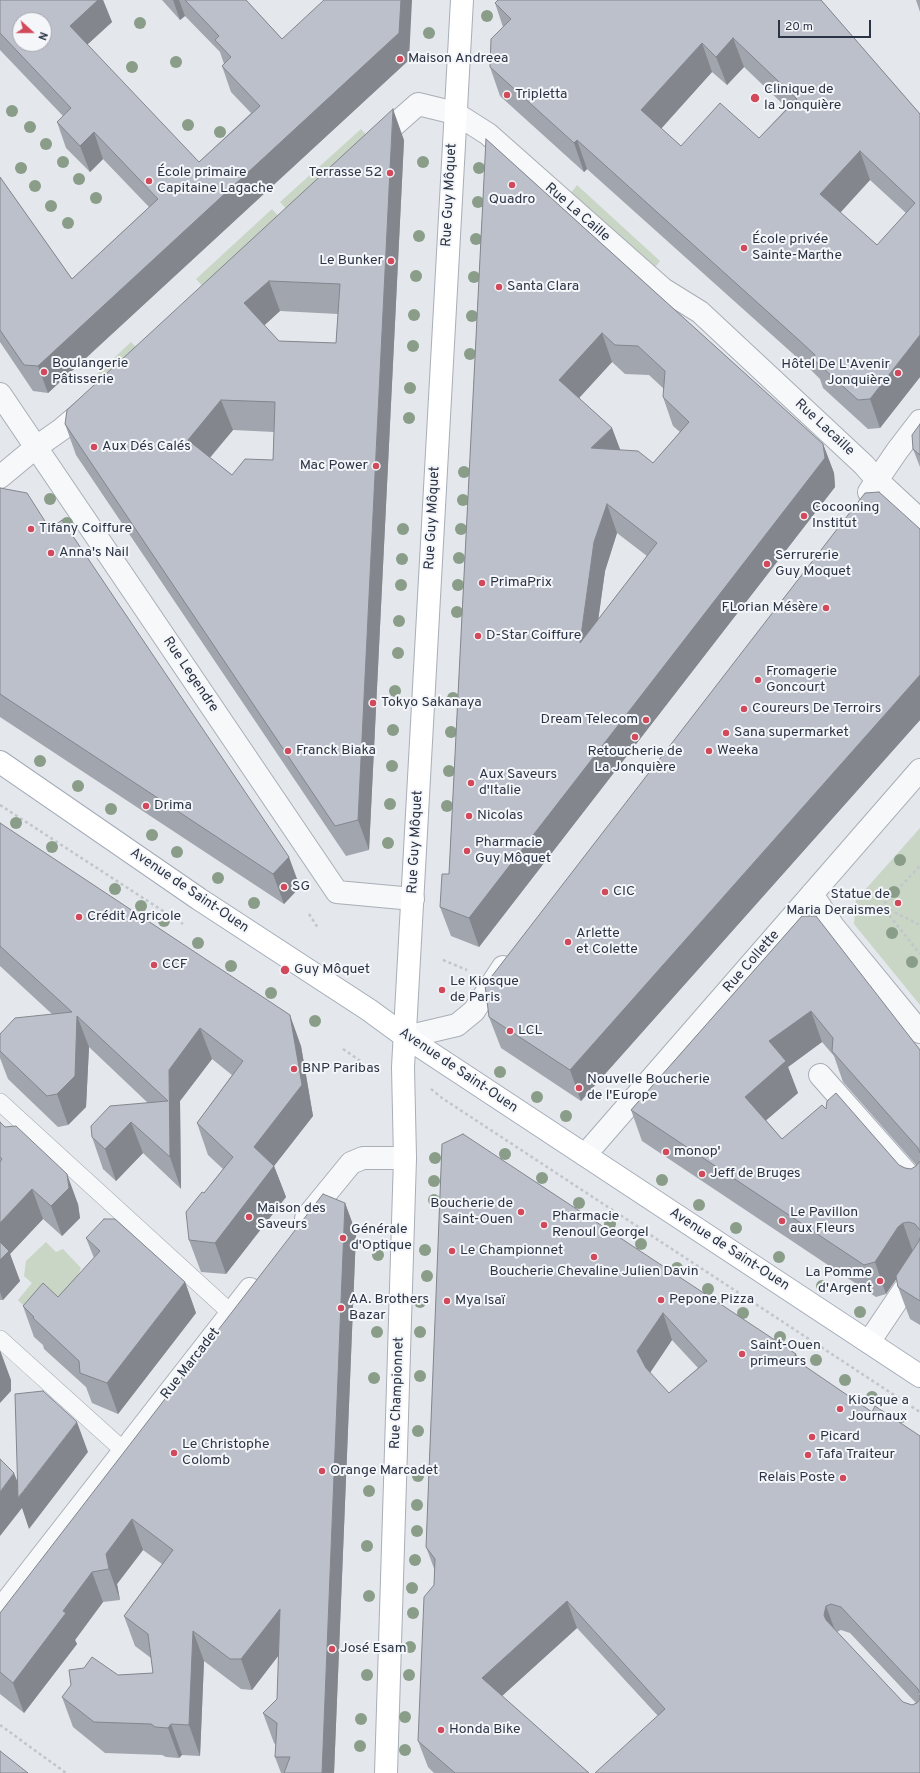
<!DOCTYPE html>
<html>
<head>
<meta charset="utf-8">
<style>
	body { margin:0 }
	#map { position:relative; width:920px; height:1773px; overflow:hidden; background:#e4e7ec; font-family:Overpass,sans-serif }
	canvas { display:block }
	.north { position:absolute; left:12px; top:12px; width:40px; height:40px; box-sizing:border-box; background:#f4f6f9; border:1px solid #a4a8b1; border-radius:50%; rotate:111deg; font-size:11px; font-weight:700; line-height:16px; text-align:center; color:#2b3445 }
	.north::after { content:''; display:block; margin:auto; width:14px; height:18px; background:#d1495b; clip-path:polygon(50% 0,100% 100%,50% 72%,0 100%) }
	.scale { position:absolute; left:778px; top:20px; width:93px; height:18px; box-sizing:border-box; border:2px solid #2b3445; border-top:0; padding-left:5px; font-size:12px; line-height:14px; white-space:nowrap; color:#2b3445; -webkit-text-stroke:3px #f4f6f9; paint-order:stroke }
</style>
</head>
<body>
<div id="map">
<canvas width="920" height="1773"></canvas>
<div class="north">N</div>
<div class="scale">20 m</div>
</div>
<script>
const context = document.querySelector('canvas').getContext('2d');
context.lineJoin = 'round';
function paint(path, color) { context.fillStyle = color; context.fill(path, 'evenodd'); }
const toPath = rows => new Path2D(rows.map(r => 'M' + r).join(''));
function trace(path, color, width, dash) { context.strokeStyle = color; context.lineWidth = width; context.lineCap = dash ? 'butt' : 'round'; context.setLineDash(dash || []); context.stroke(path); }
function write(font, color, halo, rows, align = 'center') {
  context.font = font + ' Overpass,sans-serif'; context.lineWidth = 4; context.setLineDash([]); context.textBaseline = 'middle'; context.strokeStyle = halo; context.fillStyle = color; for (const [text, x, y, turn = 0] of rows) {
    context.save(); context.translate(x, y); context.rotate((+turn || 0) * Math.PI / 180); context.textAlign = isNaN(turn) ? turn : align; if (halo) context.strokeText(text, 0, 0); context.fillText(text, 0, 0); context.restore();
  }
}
paint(toPath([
	[361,129,370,139,289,212,280,202],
	[577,185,660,261,653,270,570,194],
	[272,209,281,219,205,289,196,279],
	[131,342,139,350,101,386,93,378],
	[920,828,920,1005,854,924,856,900],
	[46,1242,56,1252,63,1249,81,1268,78,1275,88,1286,34,1316,18,1300,32,1283,24,1276,26,1261]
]), '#c9d6c5');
const lane = toPath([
	[0,1102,231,1313],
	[0,1339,123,1450]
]);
const street = toPath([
	[375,142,418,104,455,113,488,134,663,289,700,312,864,465,877,480,920,520],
	[0,394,337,892,413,899],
	[0,477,35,448,62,429,88,407],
	[869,492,897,451,920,421],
	[812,894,833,926,920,1032],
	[406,1037,457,1025,474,1011,503,967],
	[820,1075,920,1188],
	[585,1155,920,770],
	[306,1218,351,1163,363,1158,405,1158],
	[869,1342,920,1266],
	[0,1610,250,1289]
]);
const secondary = toPath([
	[386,1773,405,1158,403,1067,462,0]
]);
const primary = toPath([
	[0,762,199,899,369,1010,406,1037,920,1376]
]);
trace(lane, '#a9aeb7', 18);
trace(street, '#a9aeb7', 24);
trace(secondary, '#a9aeb7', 24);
trace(primary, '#a3abb8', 24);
trace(toPath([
	[0,805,183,924],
	[882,906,920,954],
	[884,907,920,925],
	[856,912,882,906,920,866],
	[309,914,318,928],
	[443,960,467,970],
	[343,1049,362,1062],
	[431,1089,442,1098,920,1412],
	[0,1725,66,1773]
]), '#c2c5cb', 2.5, [3, 3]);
trace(lane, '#f7f8fa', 17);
trace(street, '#f7f8fa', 22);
trace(secondary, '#fff', 22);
trace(primary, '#fff', 22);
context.fillStyle = '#899d89';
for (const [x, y] of [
	[487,16],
	[140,23],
	[429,33],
	[176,62],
	[132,67],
	[12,111],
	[188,125],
	[30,127],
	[220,132],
	[46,144],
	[63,162],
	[423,162],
	[21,168],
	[479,168],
	[79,179],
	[35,186],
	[96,198],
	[478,202],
	[51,206],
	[68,223],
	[419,236],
	[476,239],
	[416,276],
	[474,277],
	[414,315],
	[472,316],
	[413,346],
	[470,354],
	[410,388],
	[409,418],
	[464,472],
	[50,499],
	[463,500],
	[67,523],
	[403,529],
	[461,529],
	[459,558],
	[402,559],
	[401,585],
	[458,585],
	[457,612],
	[399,621],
	[398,653],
	[395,691],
	[453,698],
	[393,730],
	[451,732],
	[40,761],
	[392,766],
	[449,771],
	[78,786],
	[390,804],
	[447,806],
	[111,809],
	[16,823],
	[152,835],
	[388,843],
	[52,847],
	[177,852],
	[900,860],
	[218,878],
	[115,889],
	[894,892],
	[254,903],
	[141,906],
	[164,921],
	[892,933],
	[198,943],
	[912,962],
	[231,966],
	[271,993],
	[315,1021],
	[500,1072],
	[537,1097],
	[566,1116],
	[505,1154],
	[435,1158],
	[542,1178],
	[662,1180],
	[434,1181],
	[434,1200],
	[579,1203],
	[699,1205],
	[610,1224],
	[736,1228],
	[641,1244],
	[425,1250],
	[378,1255],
	[779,1257],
	[677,1268],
	[427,1276],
	[822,1286],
	[708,1289],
	[380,1299],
	[420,1302],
	[860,1312],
	[743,1313],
	[377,1332],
	[420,1332],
	[780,1337],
	[816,1360],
	[420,1376],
	[374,1378],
	[845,1380],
	[872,1397],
	[901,1417],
	[418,1431],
	[418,1476],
	[369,1491],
	[417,1505],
	[417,1531],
	[367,1546],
	[415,1560],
	[412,1588],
	[369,1596],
	[413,1613],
	[410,1647],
	[367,1675],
	[409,1675],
	[405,1717],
	[361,1719],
	[360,1746],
	[405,1750]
]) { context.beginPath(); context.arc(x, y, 6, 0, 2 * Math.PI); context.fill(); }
paint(toPath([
	[0,0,103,0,112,22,87,45,199,162,251,113,231,92,222,66,224,64,220,52,185,16,180,20,162,0,246,0,282,39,409,60,48,393,33,391,0,342,0,177,72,279,149,207,103,159,90,172,66,148,57,122,63,116,0,50],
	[821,0,920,114,920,377,880,428,868,429,823,388,820,379,811,370,587,169,584,172,500,96,490,67,503,27,495,3],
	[744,67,787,108,759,138,681,146,661,128,712,72,727,85],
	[870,180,906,213,877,245,840,212],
	[916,0,920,0,920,12],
	[486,139,823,444,834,473,835,487,479,947,451,936,440,907,449,874],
	[612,362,625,374,649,375,664,389,663,397,673,426,680,432,653,463,620,450,612,428,579,398],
	[617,533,647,556,598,620,605,571],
	[404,140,369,850,346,856,76,455,65,424],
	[280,311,338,314,336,343,279,341,264,325],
	[233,430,274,432,273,460,232,475,210,458],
	[920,424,920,467,913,449],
	[0,488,50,529,300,887,284,904,0,717],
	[920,529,920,720,581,1101,501,1048,489,1017],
	[0,823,301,1046,313,1116,274,1166,286,1197,226,1274,201,1272,189,1240,204,1193,223,1169,208,1155,197,1123,232,1075,212,1059,180,1101,181,1189,143,1153,116,1181,103,1169,92,1137,148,1103,89,1047,86,1107,68,1125,58,1127,8,1079,0,1058,0,1034,52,1014,0,966],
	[802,916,920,1050,920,1325,910,1319,898,1287,896,1279,886,1294,876,1297,642,1141,631,1110],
	[822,1042,834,1056,843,1082,917,1166,911,1169,905,1168,899,1165,826,1109,782,1139,766,1120,798,1093,788,1067],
	[0,1122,78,1204,80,1218,62,1236,43,1219,10,1254,20,1281,3,1300,0,1300],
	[442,1144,796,1354,798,1362,872,1412,920,1436,920,1773,658,1716,577,1628,502,1696,589,1773,434,1773,428,1767,418,1741,434,1585,435,1571,426,1547],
	[672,1340,698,1368,669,1393,650,1373],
	[841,1630,850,1633,916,1703,912,1705,903,1702,837,1632],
	[345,1203,356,1233,334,1773,281,1773,275,1757,276,1745,274,1743,263,1713,277,1699,279,1655,252,1690,241,1689,204,1661,200,1756,182,1755,179,1758,166,1757,162,1755,105,1753,73,1727,62,1697,118,1675,153,1673,151,1658,135,1646,124,1616,162,1564,143,1550,117,1584,120,1600,103,1602,75,1640,77,1644,24,1713,0,1694,0,1613],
	[86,1238,185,1282,196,1313,118,1414,92,1403,86,1387,44,1349,43,1345,34,1337,23,1306,58,1297,94,1258]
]), '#a1a5ae');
paint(toPath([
	[98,0,103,0,112,22,79,52,70,26],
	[173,0,179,0,185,16,180,20],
	[401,0,412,0,409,60,48,393,38,366],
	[733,38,744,67,727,85,716,57],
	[702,43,712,72,652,139,641,110],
	[393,109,404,140,369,850,358,820],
	[94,132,103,159,90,172,80,146],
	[577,140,587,169,584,172,574,143],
	[860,151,870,180,831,223,820,194],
	[269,281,280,311,255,334,244,303],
	[602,333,612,362,569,409,559,380],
	[920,335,920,377,880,428,870,399],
	[221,400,233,430,199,470,188,440],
	[612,428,623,457,591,448],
	[823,444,834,473,835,487,479,947,469,918],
	[607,504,617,533,605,571,591,672,580,643,594,542],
	[920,675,920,720,581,1101,570,1070],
	[289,857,300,887,284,904,273,874],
	[811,1011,822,1042,788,1067,798,1093,756,1129,745,1097,769,1041],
	[290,1015,301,1046,313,1116,274,1166,286,1197,226,1274,215,1243,254,1147],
	[77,1016,89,1047,86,1107,68,1125,57,1094],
	[200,1028,212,1059,180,1101,181,1189,170,1157,169,1070],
	[131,1122,143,1153,116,1181,105,1149],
	[67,1174,78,1204,80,1218,62,1236,51,1206],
	[32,1189,43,1219,10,1254,20,1281,3,1300,0,1292,0,1223],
	[345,1203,356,1233,334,1773,322,1773],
	[903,1223,914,1255,910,1259,886,1294,875,1262,898,1227],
	[185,1282,196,1313,118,1414,107,1383],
	[663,1313,672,1340,647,1377,637,1351],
	[0,1350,11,1380,11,1391,0,1403],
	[796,1354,805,1381,793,1358],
	[77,1422,88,1452,29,1529,22,1508,0,1536,0,1492,14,1473,22,1493],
	[132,1519,143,1550,117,1584,120,1600,109,1569,106,1554],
	[92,1572,103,1602,75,1640,77,1644,24,1713,13,1683,63,1611],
	[567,1601,577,1628,492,1705,482,1678],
	[826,1606,836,1633,833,1642,824,1615],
	[280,1609,291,1639,252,1690,241,1659],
	[193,1631,204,1661,200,1756,189,1725],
	[171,1724,182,1755,179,1758,168,1728]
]), '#83868d');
const building = toPath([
	[0,0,98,0,70,26,199,162,260,106,222,66,231,57,215,40,219,36,185,0,246,0,282,39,324,0,401,0,399,33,38,366,24,365,0,330,0,177,72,279,158,199,94,132,80,146,57,122,71,108,0,33,0,0],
	[20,20,44,20,44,44,20,44,20,20],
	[498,0,821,0,920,114,920,335,870,399,858,400,813,359,815,355,800,341,577,140,574,143,490,67,491,39,511,19,495,3,498,0],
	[733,38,797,99,759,138,720,103,681,146,641,110,702,43,716,57,733,38],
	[860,151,915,203,877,245,820,194,860,151],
	[393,109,358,820,335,826,65,424,67,410,393,109],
	[269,281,340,284,336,343,279,341,244,303,269,281],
	[221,400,275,402,273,460,245,459,232,475,188,440,221,400],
	[486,139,823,444,825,458,469,918,440,907,442,874,449,874,486,139],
	[602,333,615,345,638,346,665,371,663,397,689,422,653,463,638,451,591,448,612,428,559,380,602,333],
	[607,504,657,543,580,643,594,542,607,504],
	[920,424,920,455,913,449,912,435,920,424],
	[0,488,27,493,50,529,62,520,289,857,273,874,0,694,0,488],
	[879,492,920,529,920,675,570,1070,489,1017,485,985,865,493,879,492],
	[0,823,290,1015,302,1085,254,1147,274,1166,215,1243,189,1240,186,1212,202,1192,204,1193,233,1157,197,1123,243,1061,200,1028,169,1070,170,1157,131,1122,105,1149,92,1137,91,1126,110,1106,168,1101,77,1016,75,1076,57,1094,47,1096,0,1051,0,1034,15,1018,72,1012,0,946,0,823],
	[802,916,816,916,920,1050,920,1153,918,1148,832,1051,833,1038,811,1011,769,1041,786,1061,745,1097,782,1139,822,1105,826,1109,827,1101,836,1093,899,1165,905,1168,911,1169,916,1166,920,1161,920,1230,915,1224,909,1222,903,1223,898,1227,875,1262,864,1265,631,1110,802,916],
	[0,1122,5,1127,16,1126,67,1174,69,1188,51,1206,32,1189,0,1223,0,1162,2,1159,0,1157,0,1122],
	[463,1134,796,1354,793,1358,872,1412,875,1406,920,1436,920,1693,918,1689,841,1607,831,1604,826,1606,824,1615,826,1620,903,1702,912,1705,917,1703,920,1699,920,1695,920,1773,595,1773,665,1709,567,1601,482,1678,589,1773,455,1773,418,1741,424,1597,434,1585,435,1559,426,1547,442,1144,463,1134],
	[663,1313,707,1361,669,1393,646,1368,637,1351,663,1313],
	[323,1194,345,1203,322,1773,284,1773,290,1757,275,1757,277,1723,263,1713,277,1699,280,1609,241,1659,230,1659,193,1631,189,1725,171,1724,168,1728,155,1727,151,1724,94,1722,62,1697,71,1685,69,1670,84,1668,92,1657,118,1675,153,1673,148,1634,124,1616,173,1550,132,1519,106,1554,109,1569,92,1572,63,1611,66,1613,13,1683,0,1672,0,1613,323,1194],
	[104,1219,115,1219,185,1282,107,1383,80,1373,79,1361,33,1318,34,1317,23,1306,43,1283,58,1297,100,1251,86,1238,104,1219],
	[920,1238,920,1301,898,1287,896,1276,919,1241,920,1238],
	[0,1242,9,1251,0,1260,0,1242],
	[43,1391,77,1422,18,1498,15,1394,43,1391],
	[0,1459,14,1473,0,1492,0,1459],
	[0,1751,28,1773,0,1773,0,1751]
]);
paint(building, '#bbc0ca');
trace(building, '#83868d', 1);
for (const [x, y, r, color] of [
	[400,59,4,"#d1495b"],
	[507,95,4,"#d1495b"],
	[755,98,5,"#d1495b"],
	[390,173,4,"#d1495b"],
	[149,181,4,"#d1495b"],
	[512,185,4,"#d1495b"],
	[744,248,4,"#d1495b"],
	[391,261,4,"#d1495b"],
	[499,287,4,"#d1495b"],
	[44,372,4,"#d1495b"],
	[898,373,4,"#d1495b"],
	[94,447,4,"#d1495b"],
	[376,466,4,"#d1495b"],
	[804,516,4,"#d1495b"],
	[31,529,4,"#d1495b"],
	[51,553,4,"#d1495b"],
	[767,564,4,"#d1495b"],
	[482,583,4,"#d1495b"],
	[826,608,4,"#d1495b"],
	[478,636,4,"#d1495b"],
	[758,680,4,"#d1495b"],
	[373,703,4,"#d1495b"],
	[744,709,4,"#d1495b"],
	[646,720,4,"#d1495b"],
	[726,733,4,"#d1495b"],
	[635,737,4,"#d1495b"],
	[288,751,4,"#d1495b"],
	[709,751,4,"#d1495b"],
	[471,783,4,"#d1495b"],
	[146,806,4,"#d1495b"],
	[469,816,4,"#d1495b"],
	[467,851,4,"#d1495b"],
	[284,887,4,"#d1495b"],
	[605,892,4,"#d1495b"],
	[898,903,4,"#d1495b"],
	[79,917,4,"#d1495b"],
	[568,942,4,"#d1495b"],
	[154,965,4,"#d1495b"],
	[285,970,5,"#d1495b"],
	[442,990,4,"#d1495b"],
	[510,1031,4,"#d1495b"],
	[294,1069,4,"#d1495b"],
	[579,1088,4,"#d1495b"],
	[666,1152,4,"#d1495b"],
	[702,1174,4,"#d1495b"],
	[521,1212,4,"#d1495b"],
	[249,1217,4,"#d1495b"],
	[782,1221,4,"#d1495b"],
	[544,1225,4,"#d1495b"],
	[343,1238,4,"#d1495b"],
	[452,1251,4,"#d1495b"],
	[594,1257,4,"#d1495b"],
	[880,1281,4,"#d1495b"],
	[661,1300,4,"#d1495b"],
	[447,1301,4,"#d1495b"],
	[341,1308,4,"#d1495b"],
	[742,1354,4,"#d1495b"],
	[840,1409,4,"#d1495b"],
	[812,1437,4,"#d1495b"],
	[174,1453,4,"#d1495b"],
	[808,1455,4,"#d1495b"],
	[322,1471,4,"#d1495b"],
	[843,1478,4,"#d1495b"],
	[332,1649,4,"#d1495b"],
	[441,1730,4,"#d1495b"]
]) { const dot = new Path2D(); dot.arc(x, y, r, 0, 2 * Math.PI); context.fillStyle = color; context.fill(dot); trace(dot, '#f4f6f9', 1.5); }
write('14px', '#2b3445', '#f4f6f9', [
	["Maison Andreea",408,59],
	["Clinique de",764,90],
	["la Jonquière",764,106],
	["Tripletta",515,95],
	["École primaire",157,173],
	["Capitaine Lagache",157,189],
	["Terrasse 52",382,173,"right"],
	["Quadro",512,200,"center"],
	["École privée",752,240],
	["Sainte-Marthe",752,256],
	["Le Bunker",383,261,"right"],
	["Santa Clara",507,287],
	["Boulangerie",52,364],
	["Pâtisserie",52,380],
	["Hôtel De L'Avenir",890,365,"right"],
	["Jonquière",890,381,"right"],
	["Aux Dés Calés",102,447],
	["Mac Power",368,466,"right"],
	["Cocooning",812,508],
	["Institut",812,524],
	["Tifany Coiffure",39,529],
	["Anna's Nail",59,553],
	["Serrurerie",775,556],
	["Guy Moquet",775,572],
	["PrimaPrix",490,583],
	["FLorian Mésère",818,608,"right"],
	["D-Star Coiffure",486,636],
	["Fromagerie",766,672],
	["Goncourt",766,688],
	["Tokyo Sakanaya",381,703],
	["Coureurs De Terroirs",752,709],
	["Dream Telecom",638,720,"right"],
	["Sana supermarket",734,733],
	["Franck Biaka",296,751],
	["Weeka",717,751],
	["Retoucherie de",635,752,"center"],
	["La Jonquière",635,768,"center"],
	["Aux Saveurs",479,775],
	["d'Italie",479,791],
	["Drima",154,806],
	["Nicolas",477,816],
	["Pharmacie",475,843],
	["Guy Môquet",475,859],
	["SG",292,887],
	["CIC",613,892],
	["Statue de",890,895,"right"],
	["Maria Deraismes",890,911,"right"],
	["Crédit Agricole",87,917],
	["Arlette",576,934],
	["et Colette",576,950],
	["CCF",162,965],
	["Guy Môquet",294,970],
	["Le Kiosque",450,982],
	["de Paris",450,998],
	["LCL",518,1031],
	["BNP Paribas",302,1069],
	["Nouvelle Boucherie",587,1080],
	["de l'Europe",587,1096],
	["monop'",674,1152],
	["Jeff de Bruges",710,1174],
	["Boucherie de",513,1204,"right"],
	["Saint-Ouen",513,1220,"right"],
	["Maison des",257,1209],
	["Saveurs",257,1225],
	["Le Pavillon",790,1213],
	["aux Fleurs",790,1229],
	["Pharmacie",552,1217],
	["Renoul Georgel",552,1233],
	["Générale",351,1230],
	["d'Optique",351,1246],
	["Le Championnet",460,1251],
	["Boucherie Chevaline Julien Davin",594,1272,"center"],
	["La Pomme",872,1273,"right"],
	["d'Argent",872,1289,"right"],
	["AA. Brothers",349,1300],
	["Bazar",349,1316],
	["Pepone Pizza",669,1300],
	["Mya Isaï",455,1301],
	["Saint-Ouen",750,1346],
	["primeurs",750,1362],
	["Kiosque a",848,1401],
	["Journaux",848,1417],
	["Picard",820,1437],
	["Le Christophe",182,1445],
	["Colomb",182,1461],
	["Tafa Traiteur",816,1455],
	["Orange Marcadet",330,1471],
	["Relais Poste",835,1478,"right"],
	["José Esam",340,1649],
	["Honda Bike",449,1730]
], 'left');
write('14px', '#2b3445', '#f4f6f9', [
	["Rue Guy Môquet",450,195,-87],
	["Rue La Caille",577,213,41],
	["Rue Lacaille",824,428,43],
	["Rue Guy Môquet",433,518,-87],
	["Rue Legendre",190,675,56],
	["Rue Guy Môquet",416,842,-87],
	["Avenue de Saint-Ouen",189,891,34],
	["Rue Collette",752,962,-49],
	["Avenue de Saint-Ouen",458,1071,34],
	["Avenue de Saint-Ouen",729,1250,33],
	["Rue Marcadet",191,1364,-52],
	["Rue Championnet",398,1393,-88]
]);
</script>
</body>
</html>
